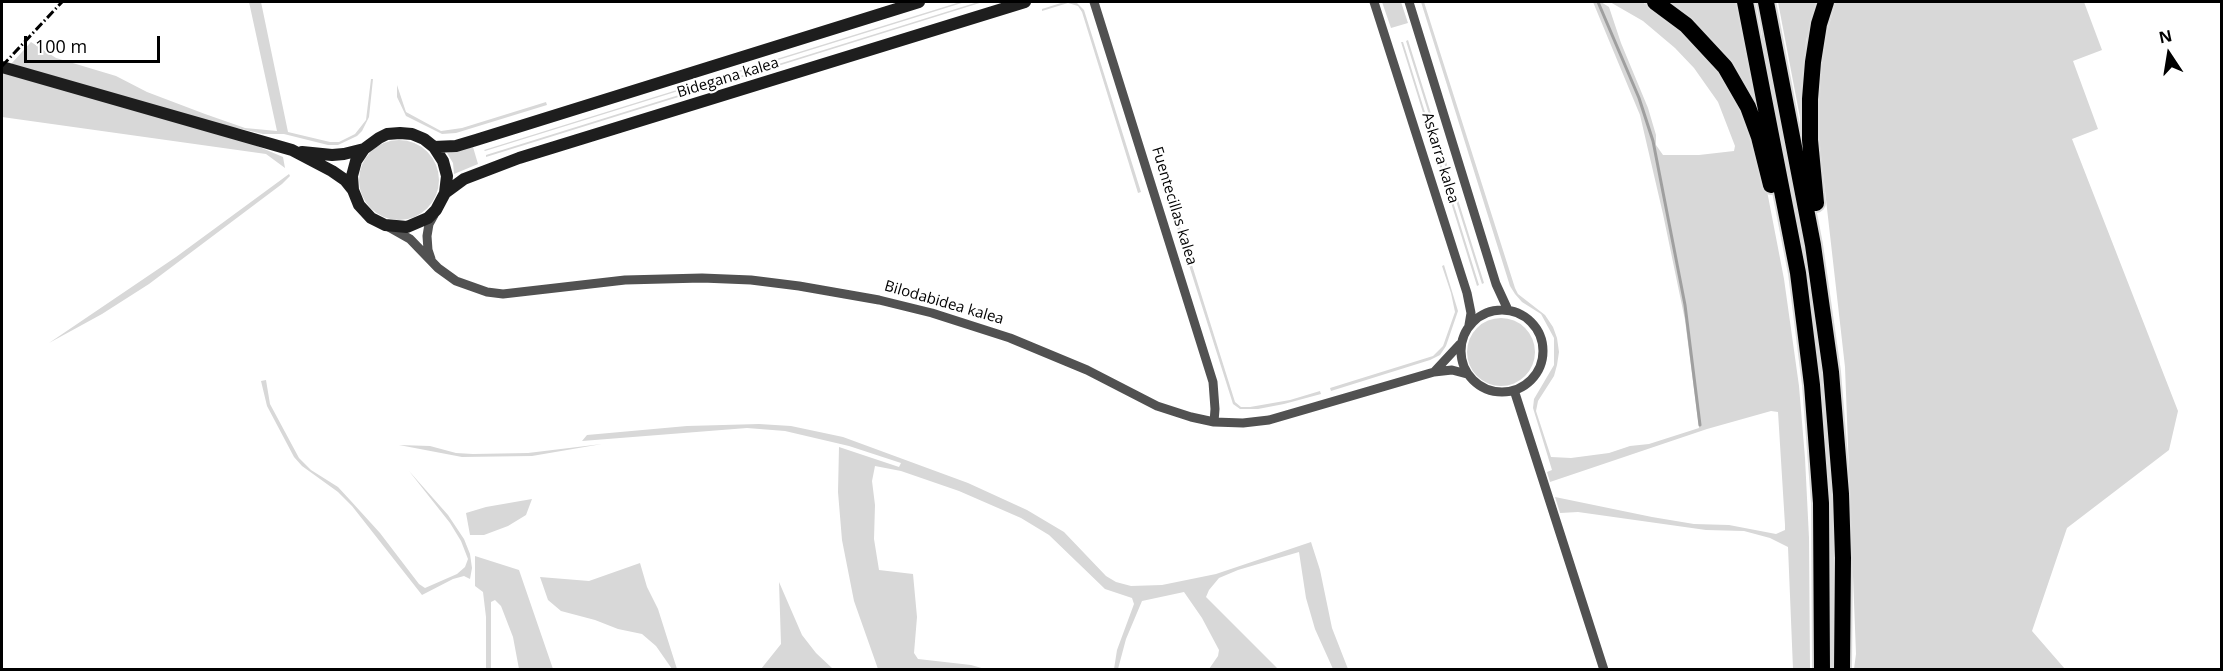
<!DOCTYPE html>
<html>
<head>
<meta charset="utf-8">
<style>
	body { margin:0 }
	#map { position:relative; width:2223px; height:671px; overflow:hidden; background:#fff; font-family:"Open Sans",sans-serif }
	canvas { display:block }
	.frame { position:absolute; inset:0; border:3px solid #000; pointer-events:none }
	.north { position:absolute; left:2139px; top:24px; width:60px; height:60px; -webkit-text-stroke:4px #fff; paint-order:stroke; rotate:348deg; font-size:16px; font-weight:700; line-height:24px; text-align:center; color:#000 }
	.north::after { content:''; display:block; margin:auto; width:21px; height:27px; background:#000; clip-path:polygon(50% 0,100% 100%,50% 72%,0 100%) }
	.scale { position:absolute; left:24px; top:36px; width:136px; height:27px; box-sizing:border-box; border:3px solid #000; border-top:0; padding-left:8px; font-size:18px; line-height:21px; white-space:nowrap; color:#000; -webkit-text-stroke:4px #fff; paint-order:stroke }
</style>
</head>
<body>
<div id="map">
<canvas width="2223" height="671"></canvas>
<div class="frame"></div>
<div class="north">N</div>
<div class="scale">100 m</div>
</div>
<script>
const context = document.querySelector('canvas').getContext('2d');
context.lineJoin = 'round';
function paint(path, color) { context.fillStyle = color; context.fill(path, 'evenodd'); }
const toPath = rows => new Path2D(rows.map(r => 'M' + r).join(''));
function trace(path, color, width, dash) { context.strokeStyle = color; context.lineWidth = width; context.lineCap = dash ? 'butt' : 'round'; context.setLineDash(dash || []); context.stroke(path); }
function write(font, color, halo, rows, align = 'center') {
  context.font = font + ' "Open Sans",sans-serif'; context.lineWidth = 4.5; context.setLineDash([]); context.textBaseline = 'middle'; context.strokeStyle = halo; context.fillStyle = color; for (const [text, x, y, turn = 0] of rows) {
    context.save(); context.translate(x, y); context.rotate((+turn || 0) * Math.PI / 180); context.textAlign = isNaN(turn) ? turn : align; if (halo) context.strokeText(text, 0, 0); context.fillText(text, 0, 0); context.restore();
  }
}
paint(toPath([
	[249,2,261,2,288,132,330,142,339,142,355,134,366,120,371,79,373,79,369,117,362,131,357,136,338,145,328,145,284,134,263,134,237,128,250,143,283,157,285,168,266,154,2,117,2,74,31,42,56,58,116,76,147,92,205,114,245,128,277,131],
	[960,2,965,2,485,151,484,150],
	[978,2,983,2,486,157,486,155],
	[1064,2,1077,3,1084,10,1141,192,1138,193,1082,12,1078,6,1068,3,1042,11,1042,9],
	[1382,2,1401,2,1408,23,1391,28],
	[1421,2,1424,2,1515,288,1518,294,1545,315,1553,327,1557,338,1559,352,1557,365,1554,376,1538,401,1536,411,1551,457,1571,458,1609,453,1630,446,1649,444,1699,428,1685,320,1663,214,1640,115,1593,2,1601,2,1609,7,1621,43,1648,108,1656,135,1656,145,1663,155,1699,155,1734,151,1735,146,1718,102,1694,68,1675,48,1643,21,1610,2,1642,2,1654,9,1685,32,1706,54,1726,82,1739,105,1762,165,1784,279,1799,386,1805,458,1809,538,1810,669,1793,669,1788,547,1770,538,1744,531,1706,530,1578,512,1560,513,1555,497,1652,517,1694,524,1729,525,1776,534,1785,530,1785,525,1778,412,1771,411,1707,429,1550,482,1547,472,1552,470,1533,408,1534,399,1554,365,1554,338,1541,314,1522,302,1515,294,1510,286],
	[1663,2,1737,2,1758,115],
	[1778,2,1818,2,1806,40,1801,123],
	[1836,2,2084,2,2102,50,2073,61,2098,129,2072,139,2178,411,2169,450,2067,528,2032,631,2065,669,1854,669,1856,654,1845,367,1819,138,1817,65],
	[1762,32,1768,47,1816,297,1835,507,1836,669,1827,669,1809,303,1790,191,1762,54],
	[1408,40,1484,283,1482,284,1406,41],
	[1401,42,1403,42,1479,285,1477,286],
	[397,85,406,112,441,131,462,128,546,102,547,105,456,133,442,134,406,116,397,97],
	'359 180a40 40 0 1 1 80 0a40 40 0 1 1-80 0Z',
	[473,147,478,164,454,174,453,163,447,153],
	[289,174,290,176,282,184,149,284,102,314,49,343,176,257],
	[1170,195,1235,402,1241,407,1250,407,1290,400,1320,391,1321,394,1284,404,1258,409,1240,409,1233,404,1167,196],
	[1444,265,1458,311,1446,346,1440,355,1430,360,1331,391,1330,388,1433,356,1443,346,1455,312,1451,293,1442,266],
	'1467 352a34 34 0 1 1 68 0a34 34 0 1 1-68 0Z',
	[266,380,270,404,299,458,311,470,338,487,350,500,380,533,419,584,425,588,457,574,465,567,468,559,461,541,450,523,409,471,448,515,464,539,470,554,472,568,470,579,464,576,453,579,422,595,352,506,338,492,302,466,294,457,267,406,261,381],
	[759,424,791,426,843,437,968,483,1027,510,1064,532,1106,576,1116,582,1131,586,1162,585,1216,574,1311,542,1320,570,1332,628,1348,669,1333,669,1315,629,1306,598,1299,552,1238,570,1219,578,1209,590,1206,597,1278,669,1209,669,1218,656,1219,650,1202,618,1184,592,1142,601,1126,639,1118,669,1114,669,1117,650,1134,604,1132,598,1105,589,1049,535,1021,518,959,491,901,471,875,466,872,481,875,505,874,539,879,570,913,574,917,617,914,653,918,659,971,665,985,669,878,669,854,601,842,540,838,492,839,447,899,467,901,463,849,446,785,431,747,428,582,441,587,435,687,426],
	[602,444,532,456,462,457,399,445,430,446,456,453,473,454,528,453],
	[532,499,526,515,508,526,484,535,470,535,466,513,486,507],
	[475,556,519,570,553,669,519,669,513,637,501,606,495,600,491,602,491,669,486,669,486,617,483,592,475,586],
	[640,563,647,587,658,609,677,669,672,669,656,646,642,634,618,629,595,620,561,611,548,600,540,577,589,581],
	[779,582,802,635,816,653,833,669,761,669,781,644]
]), '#d8d8d8');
trace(toPath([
	[1598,2,1639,98,1653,141,1685,305,1700,425]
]), '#9f9f9f', 3);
const highway = toPath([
	[1655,2,1686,25,1725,67,1748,107,1759,137,1771,185],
	[1745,2,1798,273,1812,385,1821,503,1822,670],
	[1766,2,1813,245,1831,372,1841,494,1843,558,1842,670],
	[1816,203,1810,140,1810,99,1813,62,1819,24,1826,2]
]);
trace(highway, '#dbdbdb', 20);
trace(toPath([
	[1094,2,1213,382,1215,409,1214,422],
	[1374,2,1467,293,1471,313,1469,325],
	[1409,2,1496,284,1508,310],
	[387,226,410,239,438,268,456,281,487,292,503,294,625,280,702,278,751,280,799,286,879,300,932,313,1010,338,1087,370,1157,406,1191,417,1214,422,1243,423,1269,420,1434,372,1452,370,1467,374],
	[431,259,428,250,427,236,429,224,434,215],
	'1461 351a41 41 0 1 1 82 0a41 41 0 1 1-82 0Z',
	[1434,372,1460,344],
	[1514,390,1604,670]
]), '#515151', 9);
trace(toPath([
	[2,67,292,150,332,171,345,180,353,190],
	[434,147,456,146,476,140,919,2],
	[302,152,332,155,344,154,364,149,379,138,387,134,400,133,412,134,424,139,434,147,443,161,447,176,445,193,436,210,428,218,407,227,385,225,371,218,359,205,353,190,352,176,356,161,364,149],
	[445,193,464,179,519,158,1025,2]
]), '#1e1e1e', 12);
trace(highway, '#000', 16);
trace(toPath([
	[2,66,62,2]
]), '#000', 3, [9, 3, 1.5, 3]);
write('15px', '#000', '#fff', [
	["Bidegana kalea",728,78,-17],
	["Askarra kalea",1440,158,73],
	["Fuentecillas kalea",1174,206,73],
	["Bilodabidea kalea",944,303,16]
]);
</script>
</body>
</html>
